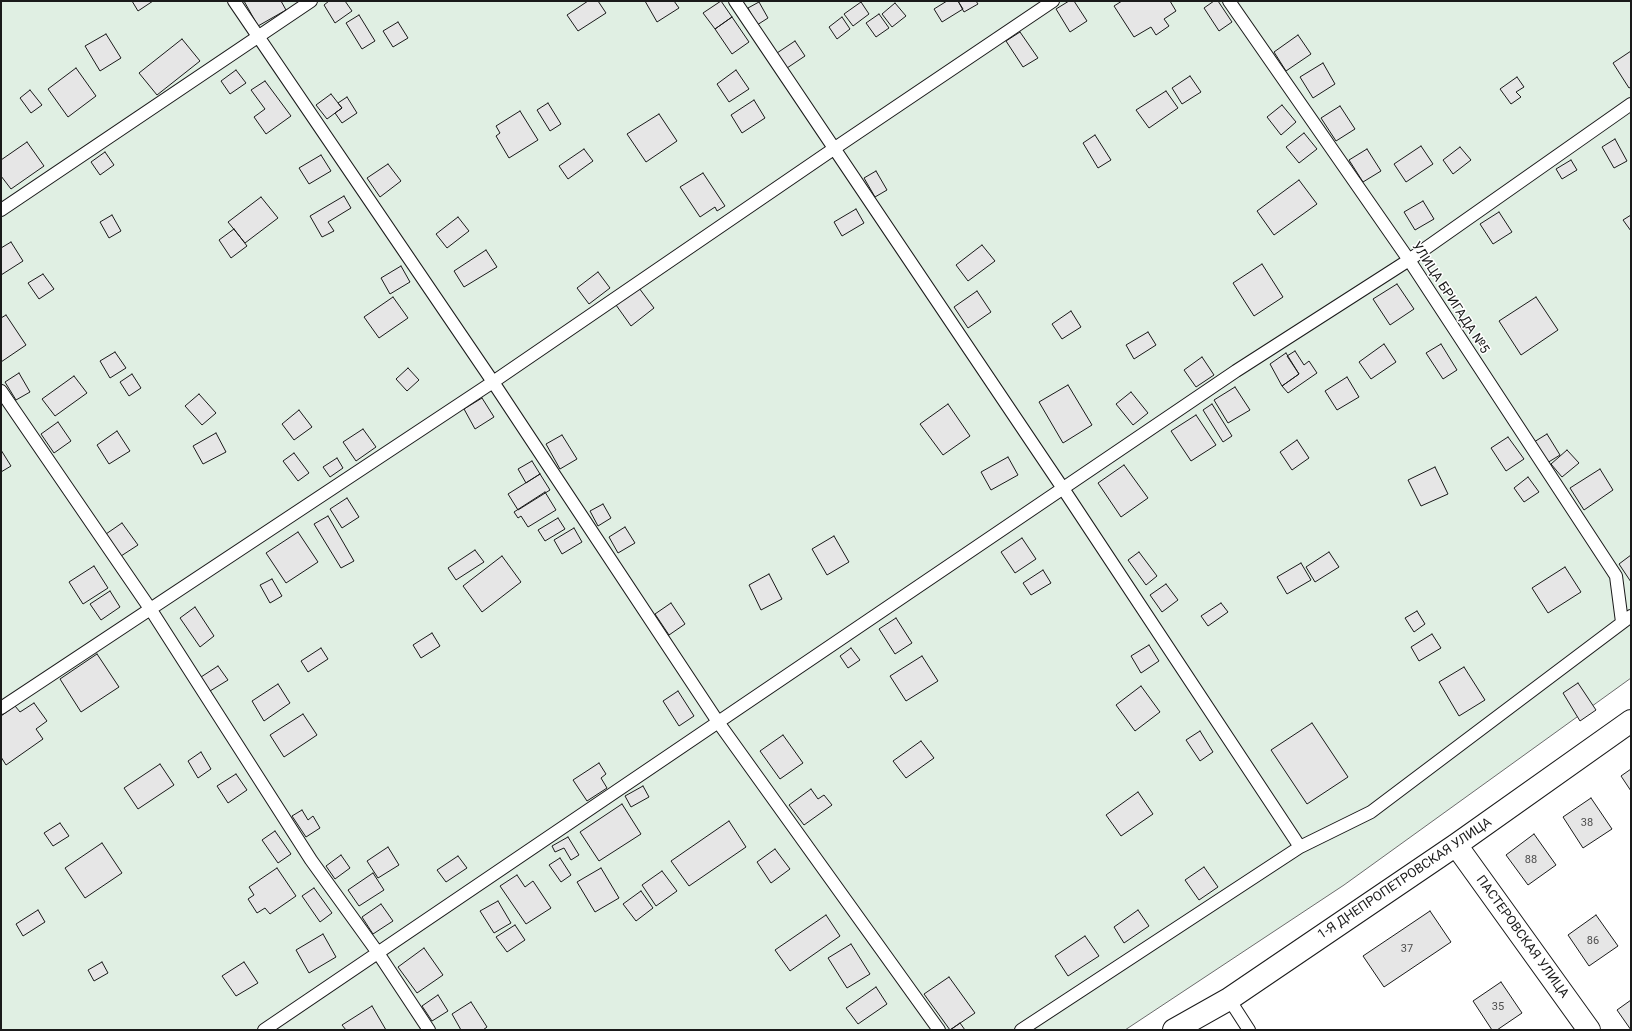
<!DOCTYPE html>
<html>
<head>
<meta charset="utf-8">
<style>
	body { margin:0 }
	#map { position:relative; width:1632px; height:1031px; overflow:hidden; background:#fff; font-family:Roboto,sans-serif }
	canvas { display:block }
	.frame { position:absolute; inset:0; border:2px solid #1a1a1a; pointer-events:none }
</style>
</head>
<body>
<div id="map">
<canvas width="1632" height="1031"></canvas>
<div class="frame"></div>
</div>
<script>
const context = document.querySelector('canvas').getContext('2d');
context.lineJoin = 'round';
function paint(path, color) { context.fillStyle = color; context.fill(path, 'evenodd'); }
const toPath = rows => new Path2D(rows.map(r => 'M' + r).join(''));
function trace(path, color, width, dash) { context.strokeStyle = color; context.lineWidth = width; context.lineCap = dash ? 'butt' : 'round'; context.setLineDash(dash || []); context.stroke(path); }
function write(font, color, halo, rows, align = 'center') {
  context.font = font + ' Roboto,sans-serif'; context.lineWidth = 3; context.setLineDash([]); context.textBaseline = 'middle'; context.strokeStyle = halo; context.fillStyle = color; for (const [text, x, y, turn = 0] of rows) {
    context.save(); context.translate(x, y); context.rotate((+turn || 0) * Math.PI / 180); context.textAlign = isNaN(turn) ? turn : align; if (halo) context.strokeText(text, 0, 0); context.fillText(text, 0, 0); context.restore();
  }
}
const green = toPath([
	[1,1,1631,1,1631,678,1344,885,1125,1030,1,1030,1,1]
]);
paint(green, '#e0efe3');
trace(green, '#6a6a6a', 1);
const building = toPath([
	[132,1,153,1,138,11,132,1],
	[244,1,281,1,286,10,258,26,244,1],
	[329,1,345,1,352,11,335,23,324,5,329,1],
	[588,1,598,1,606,13,578,31,567,15,588,1],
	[645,1,674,1,679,8,657,22,645,1],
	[721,1,732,17,715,29,703,13,721,1],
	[947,1,958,1,963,9,942,22,934,9,947,1],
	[958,1,976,1,978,4,964,12,958,1],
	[1069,1,1074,1,1087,21,1070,32,1056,9,1069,1],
	[1122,1,1170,1,1176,11,1164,19,1169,26,1156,35,1151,27,1134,37,1114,6,1122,1],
	[1214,1,1218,1,1232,22,1219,31,1204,8,1214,1],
	[759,2,768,18,757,25,748,8,759,2],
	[861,2,869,14,853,26,844,14,861,2],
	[895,3,906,16,892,27,882,14,895,3],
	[879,14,889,28,876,37,866,23,879,14],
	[359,15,375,41,362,49,346,23,359,15],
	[732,17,749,42,732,54,715,29,732,17],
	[842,17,850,29,837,39,829,27,842,17],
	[398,22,408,38,393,47,383,31,398,22],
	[1020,32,1038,58,1023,67,1006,41,1020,32],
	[106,34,121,58,100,71,85,46,106,34],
	[1298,35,1311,54,1286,71,1274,52,1298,35],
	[182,39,200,61,157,95,139,73,182,39],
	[795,41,805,56,787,68,777,53,795,41],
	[1631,51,1631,87,1629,88,1613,63,1631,51],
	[1323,63,1335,84,1313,98,1300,77,1323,63],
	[76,68,96,96,68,117,48,89,76,68],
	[236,70,246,83,230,94,221,81,236,70],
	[736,70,749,89,729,102,717,84,736,70],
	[1190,76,1201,92,1182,104,1172,88,1190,76],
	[1517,77,1524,87,1516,92,1521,97,1511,104,1500,89,1517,77],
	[265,81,291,116,266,134,254,117,265,109,251,90,265,81],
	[30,90,42,105,31,113,20,98,30,90],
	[1166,91,1178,108,1149,128,1136,110,1166,91],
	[331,94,342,108,327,119,316,105,331,94],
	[347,97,357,113,342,123,335,113,342,108,338,103,347,97],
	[754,100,765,118,742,133,731,115,754,100],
	[548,103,561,124,550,131,537,110,548,103],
	[1282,105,1296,122,1281,135,1267,117,1282,105],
	[1340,106,1355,129,1336,141,1321,118,1340,106],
	[520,111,538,140,509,158,496,136,500,133,496,126,520,111],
	[659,114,677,141,646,162,627,134,659,114],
	[1304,133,1317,149,1299,163,1286,147,1304,133],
	[1095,135,1111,160,1098,168,1083,143,1095,135],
	[1615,139,1627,161,1614,168,1602,147,1615,139],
	[27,142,44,166,11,189,1,176,1,160,27,142],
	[1421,146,1433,164,1406,182,1394,164,1421,146],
	[1460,147,1471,160,1453,174,1443,160,1460,147],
	[584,149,593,161,568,179,559,166,584,149],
	[1367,149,1381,171,1363,182,1349,160,1367,149],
	[105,152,114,165,100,175,91,162,105,152],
	[321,155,331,171,309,184,299,168,321,155],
	[1571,160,1577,170,1562,179,1556,169,1571,160],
	[388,164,401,181,380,197,367,178,388,164],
	[876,171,887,190,875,197,864,178,876,171],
	[703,173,725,206,717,211,715,207,700,217,680,187,703,173],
	[1299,180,1317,204,1274,235,1257,211,1299,180],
	[344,196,351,208,328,222,334,231,322,237,310,216,344,196],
	[261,197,278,218,245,243,228,222,261,197],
	[1423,201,1434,219,1415,230,1404,212,1423,201],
	[856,209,864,223,842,236,834,222,856,209],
	[1499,212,1512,232,1493,244,1480,224,1499,212],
	[112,215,121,231,109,238,100,222,112,215],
	[1631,215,1631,231,1623,220,1631,215],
	[458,217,469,231,447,248,436,234,458,217],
	[234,229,247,246,231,258,219,240,234,229],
	[11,242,23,261,1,275,1,248,11,242],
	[982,245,995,261,968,281,956,265,982,245],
	[486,250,497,267,464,287,454,271,486,250],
	[1262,264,1283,297,1254,316,1233,283,1262,264],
	[401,266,410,282,390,294,381,278,401,266],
	[598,272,610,288,589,304,577,288,598,272],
	[43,274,54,289,39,299,28,283,43,274],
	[1397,284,1414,309,1390,325,1373,299,1397,284],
	[639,288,654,308,631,326,616,305,639,288],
	[977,291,991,312,968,328,954,307,977,291],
	[393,297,408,318,379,338,364,317,393,297],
	[1536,297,1558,330,1521,355,1499,321,1536,297],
	[1071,311,1081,327,1062,339,1052,324,1071,311],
	[6,315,26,345,1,362,1,318,6,315],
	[1148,332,1156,345,1134,359,1126,345,1148,332],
	[1384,344,1396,362,1371,379,1359,362,1384,344],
	[1441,344,1457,370,1443,379,1426,353,1441,344],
	[1295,351,1304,365,1309,361,1317,373,1288,393,1282,386,1299,374,1287,356,1295,351],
	[115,352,126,368,110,378,100,361,115,352],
	[1286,353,1299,374,1282,386,1270,364,1286,353],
	[1202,357,1214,375,1196,387,1184,370,1202,357],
	[408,368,419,380,407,391,396,379,408,368],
	[19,373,30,392,16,400,5,382,19,373],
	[132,374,141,388,129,396,120,382,132,374],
	[74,376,87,393,55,416,42,399,74,376],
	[1347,377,1359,397,1337,410,1325,391,1347,377],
	[1068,385,1092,425,1063,443,1039,402,1068,385],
	[1235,387,1250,410,1228,423,1214,400,1235,387],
	[1131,392,1148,413,1133,425,1116,404,1131,392],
	[199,394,216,413,202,425,185,406,199,394],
	[482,398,494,417,475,429,464,409,482,398],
	[948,404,970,436,943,455,920,424,948,404],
	[1212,404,1232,436,1223,442,1203,410,1212,404],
	[299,410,312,427,294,440,282,424,299,410],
	[1196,415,1216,445,1191,461,1171,431,1196,415],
	[58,422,71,441,54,453,41,434,58,422],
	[363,429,376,447,356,461,343,442,363,429],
	[117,431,130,451,109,464,97,445,117,431],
	[216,433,226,452,203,464,193,446,216,433],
	[1547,434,1560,455,1547,463,1534,442,1547,434],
	[562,435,577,459,560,469,546,444,562,435],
	[1508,437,1524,459,1506,471,1491,448,1508,437],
	[1297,440,1309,458,1292,470,1280,452,1297,440],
	[1,450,11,466,1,472,1,450],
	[1567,450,1579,463,1562,477,1551,464,1567,450],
	[294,453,309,473,298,481,283,461,294,453],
	[1008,457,1018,475,991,490,981,472,1008,457],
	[337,458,343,468,330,477,323,467,337,458],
	[532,461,540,474,526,483,518,469,532,461],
	[1124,465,1148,498,1121,517,1098,483,1124,465],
	[1435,467,1448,494,1421,506,1408,480,1435,467],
	[1600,469,1613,490,1584,510,1570,488,1600,469],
	[540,474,550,490,518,510,508,494,540,474],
	[1528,477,1539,492,1524,502,1514,488,1528,477],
	[545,492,556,510,528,527,521,516,518,518,514,512,545,492],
	[347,498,359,517,342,528,330,509,347,498],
	[603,504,611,518,598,526,590,511,603,504],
	[328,516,354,561,341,568,314,524,328,516],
	[558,518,565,529,545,541,538,530,558,518],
	[122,523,138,545,121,556,106,534,122,523],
	[625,527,635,543,618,553,609,537,625,527],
	[574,528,582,542,562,554,554,540,574,528],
	[298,532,318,562,286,583,266,553,298,532],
	[834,536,849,562,827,575,812,549,834,536],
	[1022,538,1036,559,1015,573,1001,552,1022,538],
	[475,550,484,562,456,580,448,568,475,550],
	[1139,552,1157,576,1146,585,1128,560,1139,552],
	[1329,552,1339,567,1315,582,1306,567,1329,552],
	[1631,555,1631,582,1619,564,1631,555],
	[502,556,521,582,482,612,463,586,502,556],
	[1301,563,1311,580,1287,594,1277,577,1301,563],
	[94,566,108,588,83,604,69,582,94,566],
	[1565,567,1581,592,1548,613,1532,588,1565,567],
	[1043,570,1051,583,1031,595,1023,583,1043,570],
	[769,574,782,599,761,610,749,585,769,574],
	[272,579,282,596,270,603,260,585,272,579],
	[1166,584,1178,600,1162,612,1150,595,1166,584],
	[110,591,120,607,101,620,90,604,110,591],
	[671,603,685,624,669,635,655,614,671,603],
	[1221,603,1228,612,1208,626,1201,616,1221,603],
	[195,607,214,636,200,647,180,618,195,607],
	[1417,611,1425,624,1414,632,1405,618,1417,611],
	[896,618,912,643,895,654,879,629,896,618],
	[432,633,440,646,421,658,413,645,432,633],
	[1432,634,1441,648,1419,661,1411,647,1432,634],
	[1149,645,1159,661,1141,673,1131,656,1149,645],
	[321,648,328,659,308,672,301,661,321,648],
	[851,648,860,660,848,668,840,656,851,648],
	[97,654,119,687,81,712,60,679,97,654],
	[922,656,938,681,906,701,890,676,922,656],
	[218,666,228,680,210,691,201,677,218,666],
	[1464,667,1485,700,1459,716,1439,682,1464,667],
	[1578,683,1596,710,1580,721,1563,693,1578,683],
	[278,684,290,703,264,721,252,701,278,684],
	[1141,686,1160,712,1135,731,1116,705,1141,686],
	[678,691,694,716,679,726,663,701,678,691],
	[34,703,47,721,36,729,43,739,6,765,1,757,1,716,15,706,20,712,34,703],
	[303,714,317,735,284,757,270,735,303,714],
	[1312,723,1348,777,1307,804,1271,750,1312,723],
	[1200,731,1213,752,1200,761,1186,740,1200,731],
	[783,735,803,763,780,779,760,751,783,735],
	[921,741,934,758,906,778,893,761,921,741],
	[201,752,211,769,198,778,188,761,201,752],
	[599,763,606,774,601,778,607,788,587,801,573,780,599,763],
	[160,764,174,785,138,809,124,788,160,764],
	[1631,769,1631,791,1621,776,1631,769],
	[236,774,247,790,228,803,217,786,236,774],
	[643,786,649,797,631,807,625,796,643,786],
	[811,789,818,799,824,795,832,805,804,825,789,805,811,789],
	[1138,792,1153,814,1121,836,1106,815,1138,792],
	[1591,798,1612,829,1583,848,1563,817,1591,798],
	[622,804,641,834,599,861,580,832,622,804],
	[302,810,308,820,313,816,320,828,306,837,292,816,302,810],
	[729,821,746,847,689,886,671,861,729,821],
	[60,823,69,836,53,846,44,833,60,823],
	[275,831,291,854,278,863,262,840,275,831],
	[1534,834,1556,865,1528,885,1506,855,1534,834],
	[568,837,579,855,571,860,564,848,555,852,552,846,568,837],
	[102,843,122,873,85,898,65,868,102,843],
	[388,847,399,865,378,878,367,861,388,847],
	[775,849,790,869,771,883,757,862,775,849],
	[341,855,350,868,335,879,326,866,341,855],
	[458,856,467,868,446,882,437,870,458,856],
	[560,858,571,875,561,882,549,865,560,858],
	[1204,867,1218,887,1199,900,1185,880,1204,867],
	[277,868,296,896,270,914,265,908,257,913,248,899,254,895,249,887,277,868],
	[601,868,619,898,595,912,577,882,601,868],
	[662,871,677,891,656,906,642,885,662,871],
	[373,873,384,890,359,906,348,890,373,873],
	[517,875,525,887,533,881,551,908,526,924,500,886,517,875],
	[314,888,332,913,320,922,302,896,314,888],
	[641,891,653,908,636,921,623,904,641,891],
	[498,901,511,923,494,933,480,911,498,901],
	[381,904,393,921,373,934,362,917,381,904],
	[38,910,45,922,23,936,16,924,38,910],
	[1138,910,1149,926,1124,943,1114,927,1138,910],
	[1430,911,1451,942,1384,987,1363,956,1430,911],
	[826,915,840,936,790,971,775,950,826,915],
	[1596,915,1618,946,1589,966,1568,935,1596,915],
	[515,925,525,940,507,952,496,937,515,925],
	[323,934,336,957,309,973,296,950,323,934],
	[1085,936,1099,956,1068,976,1055,956,1085,936],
	[851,944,870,974,847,988,828,958,851,944],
	[424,948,443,975,417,993,398,967,424,948],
	[102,962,108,973,94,981,88,970,102,962],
	[244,962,258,983,236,996,222,976,244,962],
	[949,977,975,1013,950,1030,924,994,949,977],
	[1501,982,1522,1013,1497,1030,1492,1030,1473,1001,1501,982],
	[876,987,887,1004,858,1024,846,1008,876,987],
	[438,995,448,1011,432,1021,422,1006,438,995],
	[1631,1000,1631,1030,1617,1010,1631,1000],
	[471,1002,487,1027,483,1030,461,1030,452,1014,471,1002],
	[372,1006,386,1030,346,1030,342,1025,372,1006],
	[960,1023,965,1030,950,1030,960,1023]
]);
paint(building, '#e6e6e6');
trace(building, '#1a1a1a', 1);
const lane = toPath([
	[234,1,493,382,718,722,939,1030],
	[735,1,1064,490,1300,847],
	[1229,1,1409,260,1616,576,1622,622],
	[1,210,311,1],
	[1,391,151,610,311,860,378,953,429,1030],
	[1,708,493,382,835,148,1053,1],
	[1229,999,1249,1030],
	[264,1030,1236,371,1409,260,1631,104],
	[1021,1030,1300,847,1371,812,1631,616]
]);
const street = toPath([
	[1456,845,1589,1030],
	[1174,1030,1229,999,1456,845,1631,721]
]);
trace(lane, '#1a1a1a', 14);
trace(street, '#1a1a1a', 24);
trace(lane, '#fff', 12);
trace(street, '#fff', 22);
write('11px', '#4d4d4d', null, [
	["38",1587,823],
	["88",1531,860],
	["86",1593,941],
	["37",1407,949],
	["35",1498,1007]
]);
write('13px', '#1a1a1a', '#fff', [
	["УЛИЦА БРИГАДА №5",1450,298,57],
	["1-Я ДНЕПРОПЕТРОВСКАЯ УЛИЦА",1405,879,-34],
	["ПАСТЕРОВСКАЯ УЛИЦА",1522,937,54]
]);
</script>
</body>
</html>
